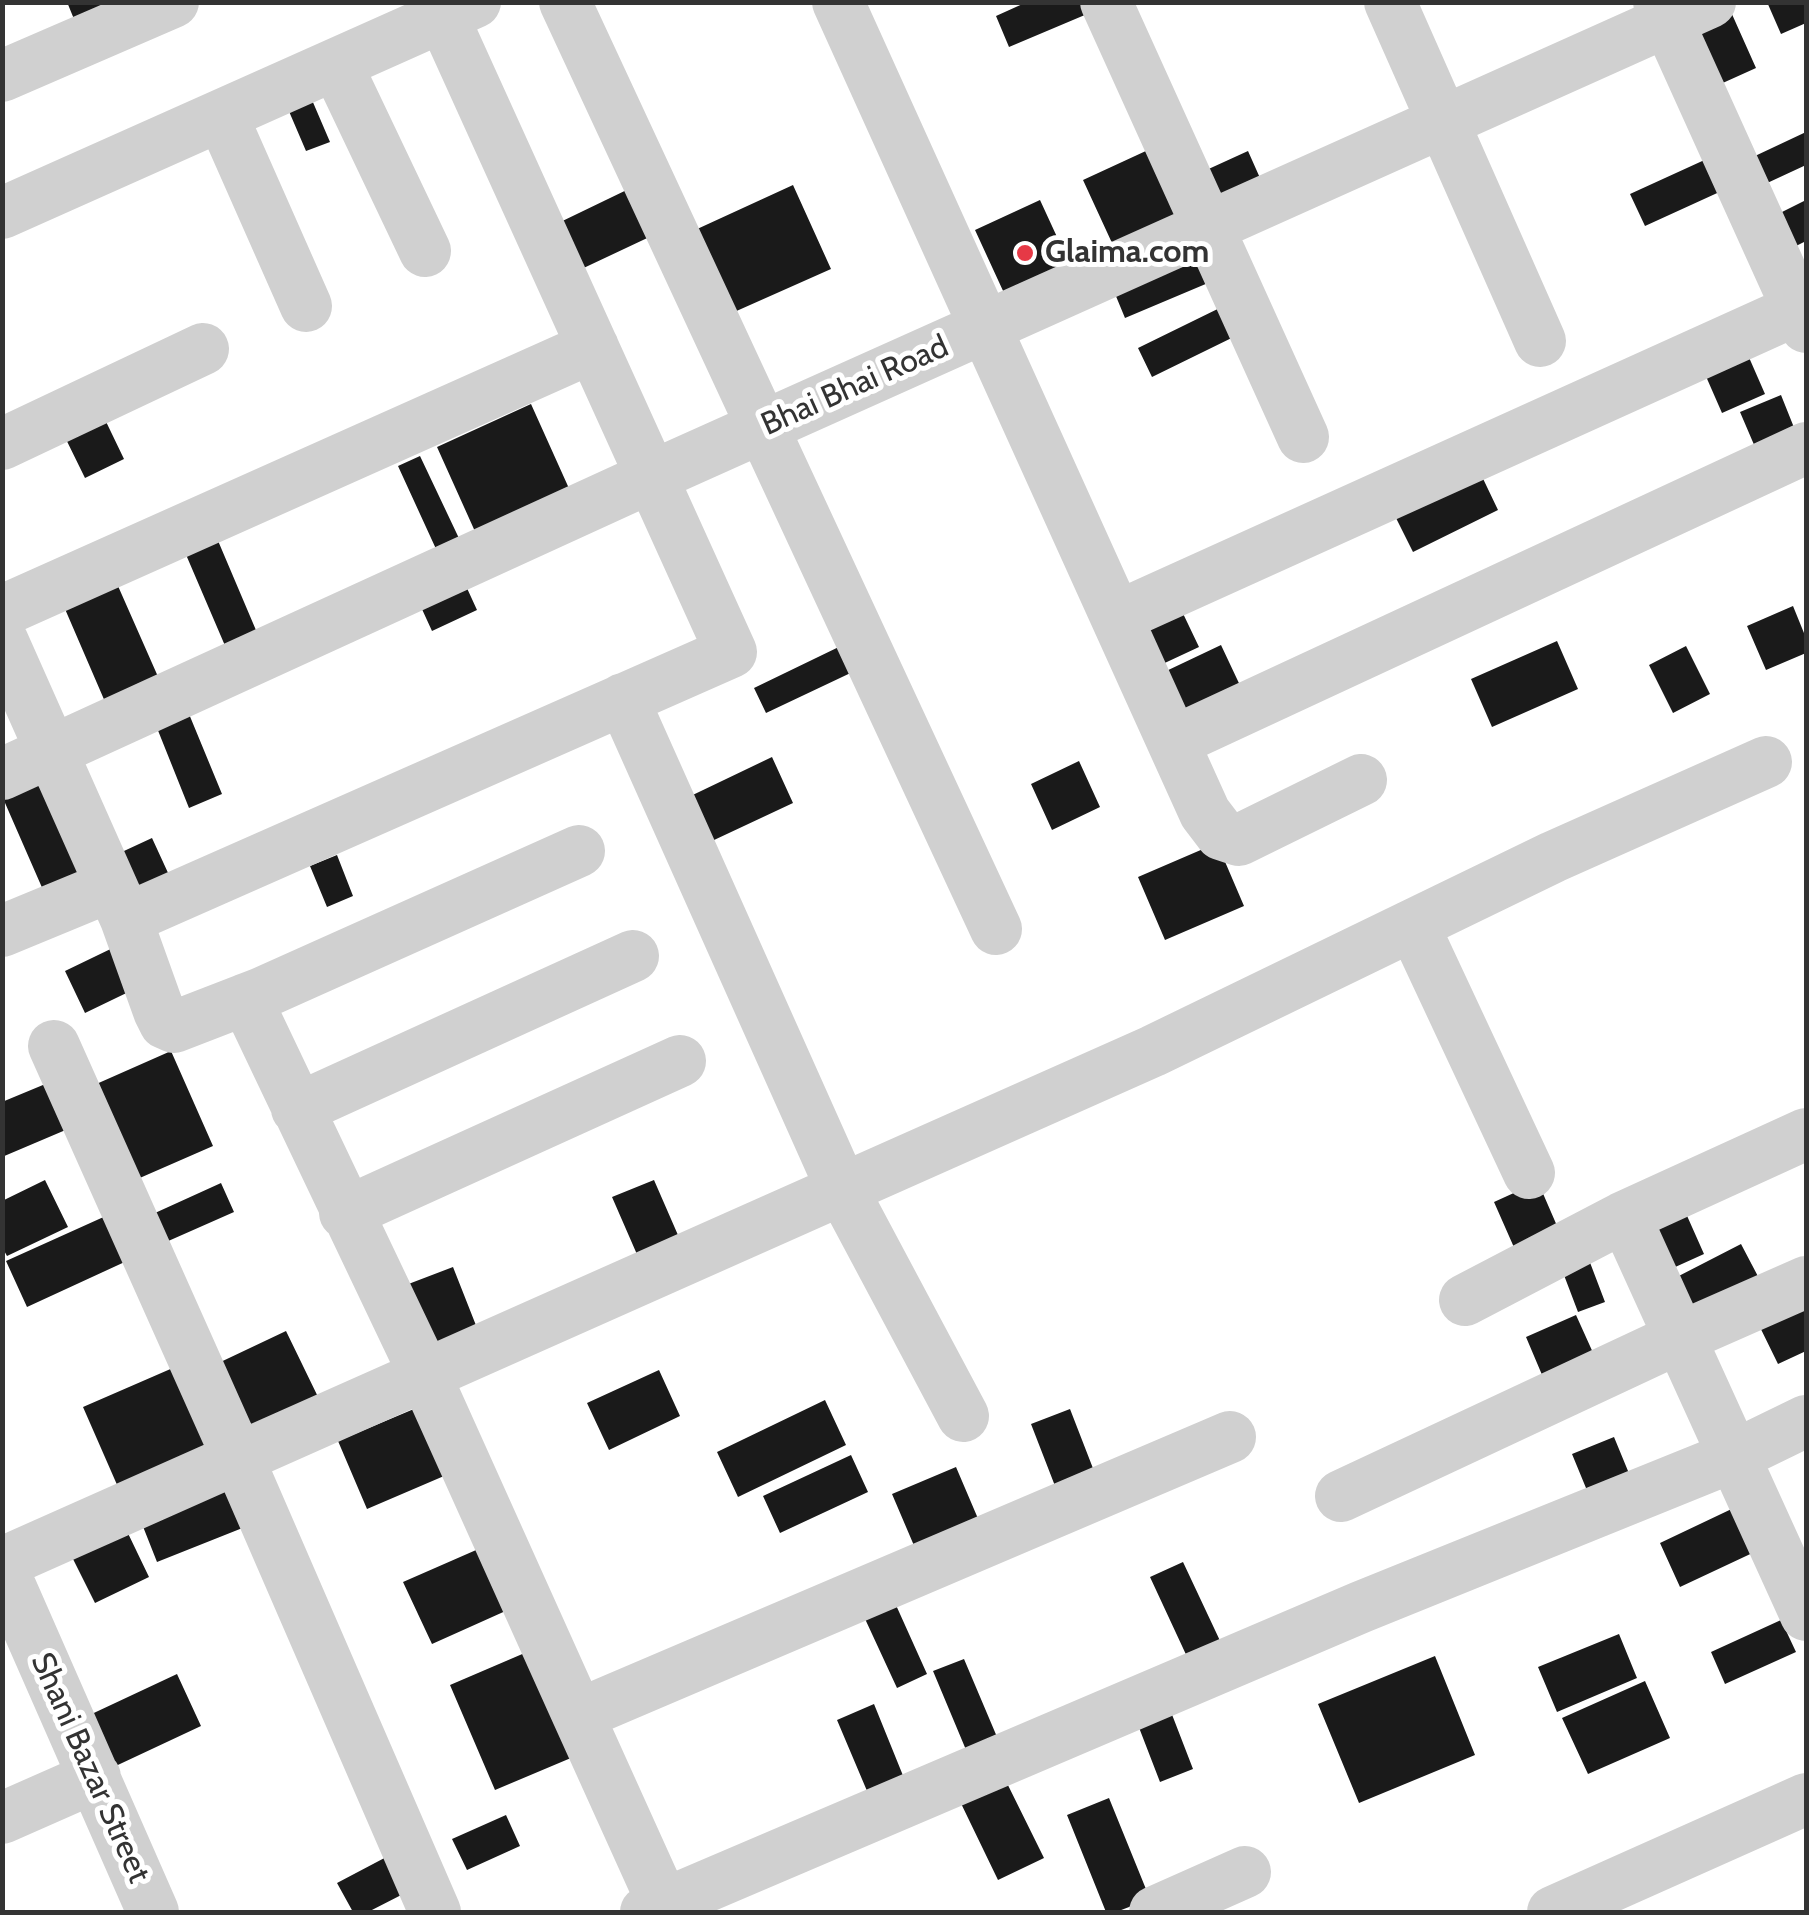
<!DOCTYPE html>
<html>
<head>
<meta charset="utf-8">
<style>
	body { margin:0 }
	#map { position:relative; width:1809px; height:1915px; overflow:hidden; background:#fff; font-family:Cabin,sans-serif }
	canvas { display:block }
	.frame { position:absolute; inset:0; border:5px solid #333; pointer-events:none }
</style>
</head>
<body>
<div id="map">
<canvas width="1809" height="1915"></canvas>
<div class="frame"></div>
</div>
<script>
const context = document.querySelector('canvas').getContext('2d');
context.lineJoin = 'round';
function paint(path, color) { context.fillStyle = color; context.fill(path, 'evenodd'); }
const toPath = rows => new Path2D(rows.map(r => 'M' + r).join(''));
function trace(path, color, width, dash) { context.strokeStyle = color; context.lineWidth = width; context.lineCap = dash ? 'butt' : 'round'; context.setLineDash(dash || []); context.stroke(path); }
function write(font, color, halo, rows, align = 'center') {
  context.font = font + ' Cabin,sans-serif'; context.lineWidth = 10; context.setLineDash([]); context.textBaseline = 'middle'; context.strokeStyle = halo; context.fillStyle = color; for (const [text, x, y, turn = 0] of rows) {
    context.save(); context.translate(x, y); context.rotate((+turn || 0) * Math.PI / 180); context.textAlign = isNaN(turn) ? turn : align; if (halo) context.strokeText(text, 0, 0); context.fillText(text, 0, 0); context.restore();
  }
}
paint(toPath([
	[67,2,129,2,76,24],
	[1027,2,1096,2,1099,9,1009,47,996,16],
	[1767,2,1806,2,1806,23,1781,34],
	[1731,12,1756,68,1705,91,1679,36],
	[312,100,330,142,306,151,288,109],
	[1806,132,1806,165,1750,191,1738,164],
	[1148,150,1183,225,1118,256,1083,180],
	[1248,151,1264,187,1218,207,1202,172],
	[1711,157,1726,189,1645,226,1630,194],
	[637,185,660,232,573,273,550,227],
	[793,185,831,269,732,313,695,230],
	[1040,200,1075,276,1010,306,975,230],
	[1806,200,1806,241,1780,254,1764,221],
	[1215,246,1227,275,1125,318,1113,289],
	[1238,299,1252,328,1152,377,1138,348],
	[1744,346,1765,394,1722,413,1701,365],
	[1781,395,1801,445,1761,461,1740,412],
	[531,404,576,504,482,547,437,447],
	[98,405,124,459,85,478,59,425],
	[420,456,465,551,442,562,398,466],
	[1476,464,1498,510,1413,552,1390,506],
	[216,536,261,642,229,655,184,550],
	[118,586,163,688,109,711,65,609],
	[466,586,477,610,432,631,421,607],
	[1178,603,1199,647,1154,668,1133,624],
	[1793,606,1806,638,1806,653,1766,670,1747,626],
	[1557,641,1578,689,1492,727,1471,679],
	[847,643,859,669,766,713,754,688],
	[1221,645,1245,696,1186,724,1162,673],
	[1686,646,1710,694,1673,713,1649,665],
	[189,714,222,794,189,808,157,728],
	[772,757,793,803,697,848,676,803],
	[1079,761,1100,807,1052,830,1031,784],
	[52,771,97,878,47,899,2,796],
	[152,838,169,875,128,894,111,857],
	[1217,843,1244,906,1165,940,1138,877],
	[337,855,353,896,327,907,310,866],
	[123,943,143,985,85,1013,65,971],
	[171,1051,213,1146,126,1184,85,1089],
	[55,1080,75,1126,2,1157,2,1102],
	[45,1180,68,1227,7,1256,2,1247,2,1201],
	[654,1180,681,1242,639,1259,612,1197],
	[1538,1182,1564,1242,1520,1261,1494,1202],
	[221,1183,234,1212,157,1246,144,1218],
	[1680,1200,1704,1254,1662,1273,1637,1218],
	[108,1215,129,1260,27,1307,6,1261],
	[1741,1244,1762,1284,1692,1321,1671,1280],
	[1586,1252,1605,1302,1578,1312,1559,1262],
	[453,1267,479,1333,423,1354,398,1288],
	[1806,1290,1806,1351,1778,1364,1754,1315],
	[1576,1315,1599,1366,1548,1389,1526,1337],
	[286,1331,320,1401,244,1437,210,1367],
	[182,1364,217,1444,118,1487,83,1407],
	[659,1370,680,1416,609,1450,587,1403],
	[825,1400,846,1445,738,1497,717,1452],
	[421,1406,451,1473,367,1509,338,1441],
	[1070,1409,1101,1489,1062,1504,1031,1424],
	[1614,1437,1635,1488,1593,1505,1572,1454],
	[851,1455,868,1492,780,1533,763,1496],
	[956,1467,985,1535,921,1562,892,1494],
	[235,1487,250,1525,157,1562,142,1524],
	[1740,1505,1761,1549,1680,1587,1660,1543],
	[124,1525,149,1577,95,1603,69,1551],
	[483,1547,510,1609,432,1644,403,1582],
	[1183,1562,1222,1645,1189,1661,1150,1577],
	[891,1594,927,1674,897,1688,860,1608],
	[1781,1620,1796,1652,1725,1684,1711,1652],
	[1619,1634,1637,1678,1557,1712,1538,1667],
	[534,1649,578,1755,495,1790,450,1685],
	[1435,1656,1475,1755,1359,1803,1318,1704],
	[964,1659,1000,1744,969,1757,933,1671],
	[177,1674,201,1726,105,1771,81,1719],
	[1645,1681,1670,1738,1588,1774,1562,1718],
	[1166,1699,1193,1769,1160,1782,1133,1712],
	[874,1704,906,1783,870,1798,837,1720],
	[1000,1769,1044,1858,998,1880,955,1791],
	[1109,1798,1150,1899,1116,1912,1106,1912,1067,1815],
	[506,1815,520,1846,467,1870,452,1839],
	[392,1854,411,1890,368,1912,353,1912,337,1883]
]), '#1a1a1a');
trace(toPath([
	[565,2,996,929],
	[838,2,1205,813,1221,834,1239,840,1361,780],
	[1106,2,1303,437],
	[1390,2,1540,341],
	[1659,2,1806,327],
	[336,64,425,251],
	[2,76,173,2],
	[222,116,306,306],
	[2,213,475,2],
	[2,444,203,349],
	[2,611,593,347],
	[1117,617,1798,309],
	[2,640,126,919,731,652,443,17],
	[623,699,842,1189,963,1416],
	[1175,741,1806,448],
	[2,774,651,477,1710,2],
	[126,919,159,1011,165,1023,174,1027,262,993,579,851],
	[1413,925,1529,1173],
	[2,931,111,886],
	[246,999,425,1375,578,1715],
	[54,1046,238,1458,435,1912],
	[297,1109,633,956],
	[345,1213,680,1061],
	[1625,1217,1806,1615],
	[1465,1300,1622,1218,1806,1134],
	[1341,1496,1681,1337,1806,1282],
	[2,1563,1153,1051,1553,857,1766,762],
	[2,1568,153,1912],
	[2,1818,95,1777],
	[646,1912,1361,1607,1732,1457,1806,1421],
	[667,1912,578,1715,1230,1437],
	[1155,1912,1245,1872],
	[1553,1912,1806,1799]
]), '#d0d0d0', 52);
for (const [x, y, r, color] of [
	[1025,253,10,"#e63946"]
]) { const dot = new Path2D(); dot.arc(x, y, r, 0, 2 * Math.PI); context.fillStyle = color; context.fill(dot); trace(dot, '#fff', 4); }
write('bold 32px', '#333', '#fff', [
	["Glaima.com",1045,253]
], 'left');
write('32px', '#333', '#fff', [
	["Bhai Bhai Road",855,386,-24],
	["Shani Bazar Street",90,1768,66]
]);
</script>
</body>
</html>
